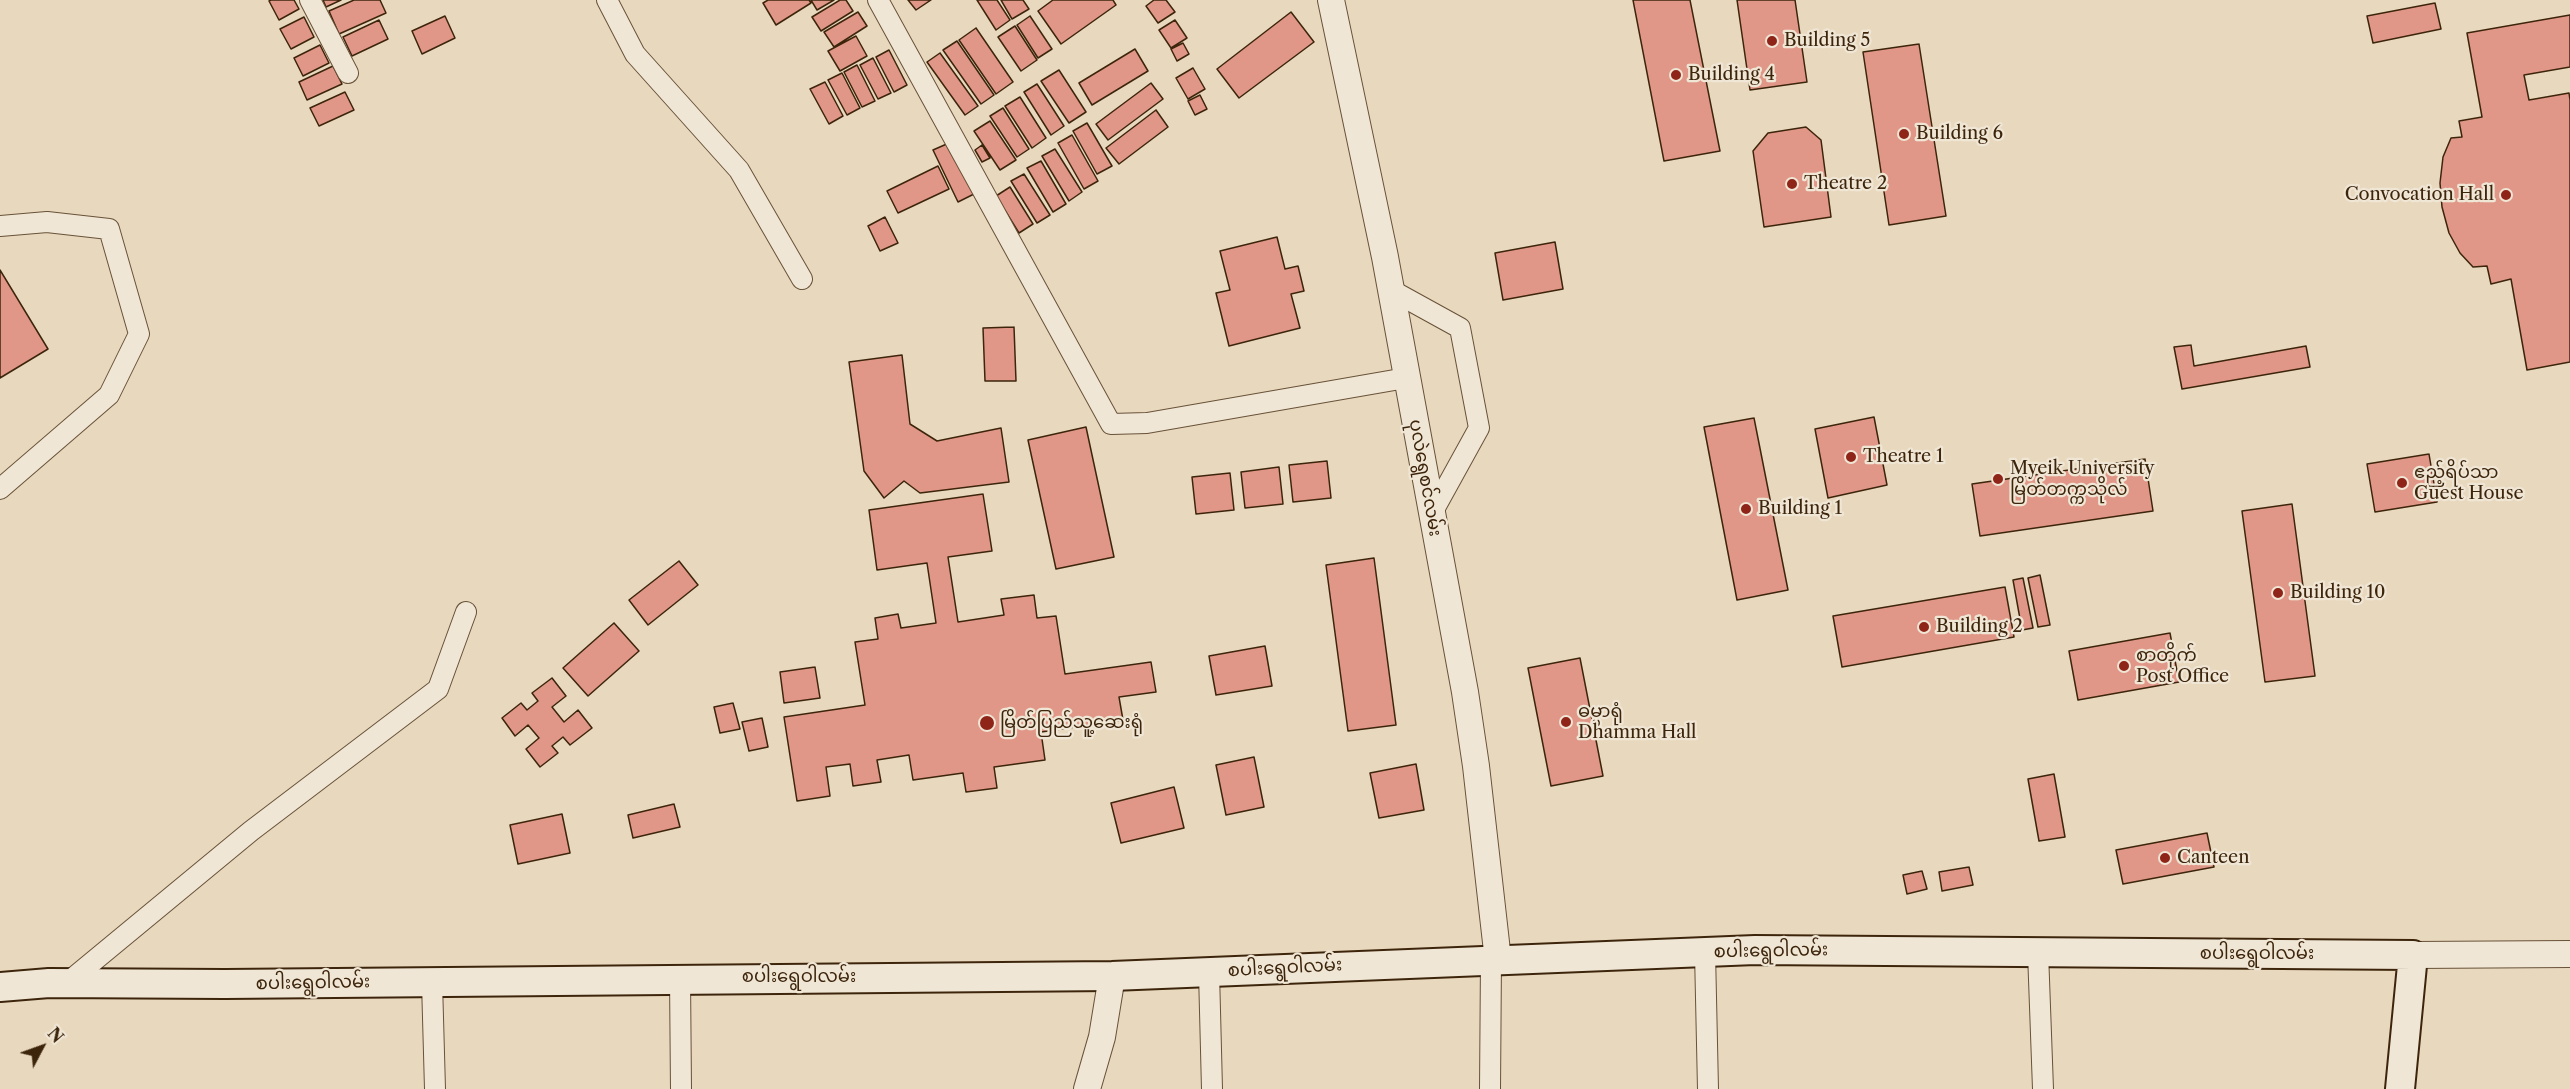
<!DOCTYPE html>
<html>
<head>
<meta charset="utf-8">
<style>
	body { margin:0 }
	#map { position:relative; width:2570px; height:1089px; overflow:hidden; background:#e8d8be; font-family:"Libre Caslon Text",serif }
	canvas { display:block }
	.north { position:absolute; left:12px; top:1017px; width:60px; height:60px; -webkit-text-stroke:4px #f0e6d5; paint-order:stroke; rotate:49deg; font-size:16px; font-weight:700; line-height:24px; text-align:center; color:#3d250c }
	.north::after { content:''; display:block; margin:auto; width:21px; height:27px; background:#3d250c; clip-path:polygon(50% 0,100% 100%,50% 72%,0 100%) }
</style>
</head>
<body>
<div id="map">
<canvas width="2570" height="1089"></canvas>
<div class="north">N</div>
</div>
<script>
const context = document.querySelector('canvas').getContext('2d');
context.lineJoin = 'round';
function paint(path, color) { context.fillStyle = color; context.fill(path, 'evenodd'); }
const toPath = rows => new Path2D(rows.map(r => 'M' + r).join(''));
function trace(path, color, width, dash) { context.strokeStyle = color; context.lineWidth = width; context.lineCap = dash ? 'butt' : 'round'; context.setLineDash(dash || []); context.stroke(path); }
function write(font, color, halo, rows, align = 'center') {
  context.font = font + ' "Libre Caslon Text","Noto Sans Myanmar",serif'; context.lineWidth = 4.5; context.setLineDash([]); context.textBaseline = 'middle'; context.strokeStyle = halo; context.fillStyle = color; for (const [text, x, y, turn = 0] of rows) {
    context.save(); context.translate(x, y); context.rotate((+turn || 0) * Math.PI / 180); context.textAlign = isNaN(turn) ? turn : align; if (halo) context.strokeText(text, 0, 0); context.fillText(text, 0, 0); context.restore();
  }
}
const building = toPath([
	[271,0,294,0,299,9,279,20,269,1,271,0],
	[323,0,341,0,326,7,323,0],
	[354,0,380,0,386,13,339,34,329,11,354,0],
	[768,0,809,0,811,3,776,25,763,3,768,0],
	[811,0,834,0,817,10,811,0],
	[840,0,846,0,853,11,821,31,812,17,840,0],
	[908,0,931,0,916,10,908,0],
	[977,0,997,0,1010,20,996,30,977,0],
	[1001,0,1023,0,1029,9,1012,19,1001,0],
	[1053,0,1113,0,1116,5,1061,44,1038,11,1053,0],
	[1154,0,1166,0,1175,12,1158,23,1146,6,1154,0],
	[1633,0,1690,0,1720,151,1664,161,1633,0],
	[1737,0,1795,0,1807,82,1750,90,1737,0],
	[2435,3,2441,29,2373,43,2367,16,2435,3],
	[858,12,867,26,834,47,824,32,858,12],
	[1291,12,1314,42,1239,98,1217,69,1291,12],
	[2570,15,2570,67,2524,75,2529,100,2569,93,2570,100,2570,362,2527,370,2511,279,2491,284,2487,266,2473,267,2460,253,2449,233,2442,207,2440,183,2443,157,2451,138,2462,137,2459,121,2482,117,2467,33,2570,15],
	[445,16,455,38,422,54,412,31,445,16],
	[1030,16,1052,49,1038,58,1017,25,1030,16],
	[304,17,314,37,291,49,280,29,304,17],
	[379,20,388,39,352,56,343,37,379,20],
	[1175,20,1187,38,1171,48,1159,30,1175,20],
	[1015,26,1037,60,1021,71,998,37,1015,26],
	[976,28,1013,82,996,94,959,40,976,28],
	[856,36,867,56,840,71,828,51,856,36],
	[957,41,994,95,981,104,943,50,957,41],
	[1183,43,1189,54,1177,61,1171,49,1183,43],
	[1919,44,1946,216,1889,225,1863,52,1919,44],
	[320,45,329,63,303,76,294,58,320,45],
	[1135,49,1148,71,1092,105,1079,83,1135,49],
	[889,50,907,85,894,92,876,57,889,50],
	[940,53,978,106,965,115,927,62,940,53],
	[873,58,891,93,878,99,860,65,873,58],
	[857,65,875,101,862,107,844,72,857,65],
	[333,66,342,84,307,100,299,82,333,66],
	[1193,68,1205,89,1188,99,1176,78,1193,68],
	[1059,70,1086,112,1069,123,1041,81,1059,70],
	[842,73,860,108,847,115,828,80,842,73],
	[825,82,843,116,829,124,810,89,825,82],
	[1151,83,1163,99,1108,140,1096,124,1151,83],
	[1037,84,1064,126,1051,135,1024,92,1037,84],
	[345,92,354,110,319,126,310,108,345,92],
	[1200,95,1207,109,1195,115,1188,101,1200,95],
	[1020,97,1046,138,1032,148,1005,106,1020,97],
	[1003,108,1029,149,1017,157,990,116,1003,108],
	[1156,110,1168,127,1119,164,1106,148,1156,110],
	[990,121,1016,160,1000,170,974,131,990,121],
	[1087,123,1112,166,1097,174,1073,131,1087,123],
	[1806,127,1821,140,1831,217,1764,227,1753,151,1768,133,1806,127],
	[1072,135,1098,181,1084,189,1058,143,1072,135],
	[949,143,974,194,958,202,933,150,949,143],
	[982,145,990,158,982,162,975,150,982,145],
	[1055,149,1082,192,1069,201,1042,156,1055,149],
	[1041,161,1066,204,1053,212,1027,168,1041,161],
	[938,166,949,189,898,213,887,191,938,166],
	[1024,174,1050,215,1037,223,1011,181,1024,174],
	[1010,187,1033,224,1019,233,996,196,1010,187],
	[885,217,898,243,880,251,868,226,885,217],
	[1277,237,1285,269,1298,266,1304,291,1291,294,1300,328,1229,346,1216,293,1230,290,1220,251,1277,237],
	[1555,242,1563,289,1503,300,1495,253,1555,242],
	[0,270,48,349,0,378,0,270],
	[1014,327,1016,381,985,381,983,328,1014,327],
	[2191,345,2194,366,2306,346,2310,367,2182,389,2174,347,2191,345],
	[902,355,910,424,937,441,1001,428,1009,482,920,493,904,481,884,498,864,471,849,362,902,355],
	[1874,417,1887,485,1828,498,1815,429,1874,417],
	[1754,418,1788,590,1737,600,1704,427,1754,418],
	[1086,427,1114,557,1056,569,1028,440,1086,427],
	[2429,454,2437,502,2375,512,2367,464,2429,454],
	[2145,459,2153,511,1980,536,1972,484,2145,459],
	[1327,461,1331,498,1293,502,1289,465,1327,461],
	[1279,467,1283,504,1245,508,1241,472,1279,467],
	[1230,473,1234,510,1196,514,1192,477,1230,473],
	[983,494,992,551,948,557,958,622,1004,615,1001,599,1034,595,1037,618,1056,616,1065,674,1151,662,1156,692,1119,697,1123,720,1041,732,1045,760,994,767,997,788,966,792,963,773,913,780,909,755,877,760,881,782,853,786,850,764,826,767,830,796,797,801,784,717,865,705,855,642,878,639,875,618,898,614,901,628,936,623,927,563,877,570,869,510,983,494],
	[2292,504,2315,676,2265,682,2242,511,2292,504],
	[1374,558,1396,725,1348,731,1326,565,1374,558],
	[679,561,698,585,648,625,629,600,679,561],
	[2040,575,2050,625,2038,627,2028,578,2040,575],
	[2023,578,2033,628,2022,630,2013,580,2023,578],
	[2005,587,2014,637,1842,667,1833,616,2005,587],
	[614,623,639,651,588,696,563,668,614,623],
	[2170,633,2179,682,2078,700,2069,651,2170,633],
	[1265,646,1272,686,1216,695,1209,656,1265,646],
	[1580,658,1603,776,1551,786,1528,668,1580,658],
	[815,667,820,698,784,703,780,672,815,667],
	[552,678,566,696,552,707,564,722,578,710,592,728,570,745,563,737,552,746,558,753,540,767,526,749,539,738,528,725,515,736,502,718,521,703,527,710,538,701,532,693,552,678],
	[733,703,740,729,720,733,714,707,733,703],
	[762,718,768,747,749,751,742,722,762,718],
	[1254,757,1264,807,1226,815,1216,765,1254,757],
	[1416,764,1424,810,1379,818,1370,773,1416,764],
	[2054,774,2065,837,2039,841,2028,779,2054,774],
	[1174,787,1184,828,1121,843,1111,803,1174,787],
	[674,804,680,827,633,838,628,815,674,804],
	[562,814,570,853,518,864,510,825,562,814],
	[2207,833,2214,867,2123,884,2116,850,2207,833],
	[1969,867,1973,885,1942,891,1939,872,1969,867],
	[1922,871,1927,889,1907,894,1903,875,1922,871]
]);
paint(building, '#e19788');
trace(building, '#3d250c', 1.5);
const minor = toPath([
	[310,0,348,73],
	[607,0,635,54,739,170,802,279],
	[878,0,1111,424,1147,423,1406,378],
	[0,226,47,222,109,229,139,334,109,395,0,489],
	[1391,290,1460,328,1479,428,1431,515],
	[1705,952,1708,1089],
	[2038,952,2043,1089],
	[1209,972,1212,1089],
	[680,978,681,1089],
	[432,982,435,1089],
	[67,983,251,831,438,689,466,612],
	[1490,1089,1491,959]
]);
const tertiary = toPath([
	[1331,0,1385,257,1465,692,1476,766,1498,960],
	[2413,955,2570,954],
	[1087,1089,1102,1037,1112,976]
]);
const secondary = toPath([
	[0,987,49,983,225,984,1112,976,1755,950,2413,955,2400,1089]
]);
trace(minor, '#685238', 22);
trace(tertiary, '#685238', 28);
trace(secondary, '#3d250c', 32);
trace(minor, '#f0e6d5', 20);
trace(tertiary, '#f0e6d5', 26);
trace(secondary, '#f0e6d5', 28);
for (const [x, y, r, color] of [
	[1772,41,6,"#8f2418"],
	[1676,75,6,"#8f2418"],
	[1904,134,6,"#8f2418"],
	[1792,184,6,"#8f2418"],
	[2506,195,6,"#8f2418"],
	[1851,457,6,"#8f2418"],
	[1998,479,6,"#8f2418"],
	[2402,483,6,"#8f2418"],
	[1746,509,6,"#8f2418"],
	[2278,593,6,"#8f2418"],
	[1924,627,6,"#8f2418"],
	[2124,666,6,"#8f2418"],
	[1566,722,6,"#8f2418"],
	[987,723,8,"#8f2418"],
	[2165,858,6,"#8f2418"]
]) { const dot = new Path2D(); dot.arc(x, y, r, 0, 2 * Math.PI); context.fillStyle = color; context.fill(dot); trace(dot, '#f0e6d5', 2); }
write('18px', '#3d250c', '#f0e6d5', [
	["Building 5",1784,41],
	["Building 4",1688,75],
	["Building 6",1916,134],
	["Theatre 2",1804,184],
	["Convocation Hall",2494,195,"right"],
	["Theatre 1",1863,457],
	["Myeik University",2010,469],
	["မြိတ်တက္ကသိုလ်",2010,490],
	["ဧည့်ရိပ်သာ",2414,473],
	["Guest House",2414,494],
	["Building 1",1758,509],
	["Building 10",2290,593],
	["Building 2",1936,627],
	["စာတိုက်",2136,656],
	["Post Office",2136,677],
	["ဓမ္မာရုံ",1578,712],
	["Dhamma Hall",1578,733],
	["မြိတ်ပြည်သူ့ဆေးရုံ",1000,723],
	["Canteen",2177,858]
], 'left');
write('18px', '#3d250c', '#f0e6d5', [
	["ပုလဲရွေစင်လမ်း",1425,478,80],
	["စပါးရွေဝါလမ်း",1771,951,-1],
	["စပါးရွေဝါလမ်း",2257,954],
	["စပါးရွေဝါလမ်း",1285,968,-3],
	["စပါးရွေဝါလမ်း",799,977],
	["စပါးရွေဝါလမ်း",313,983,-1]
]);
</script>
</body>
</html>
